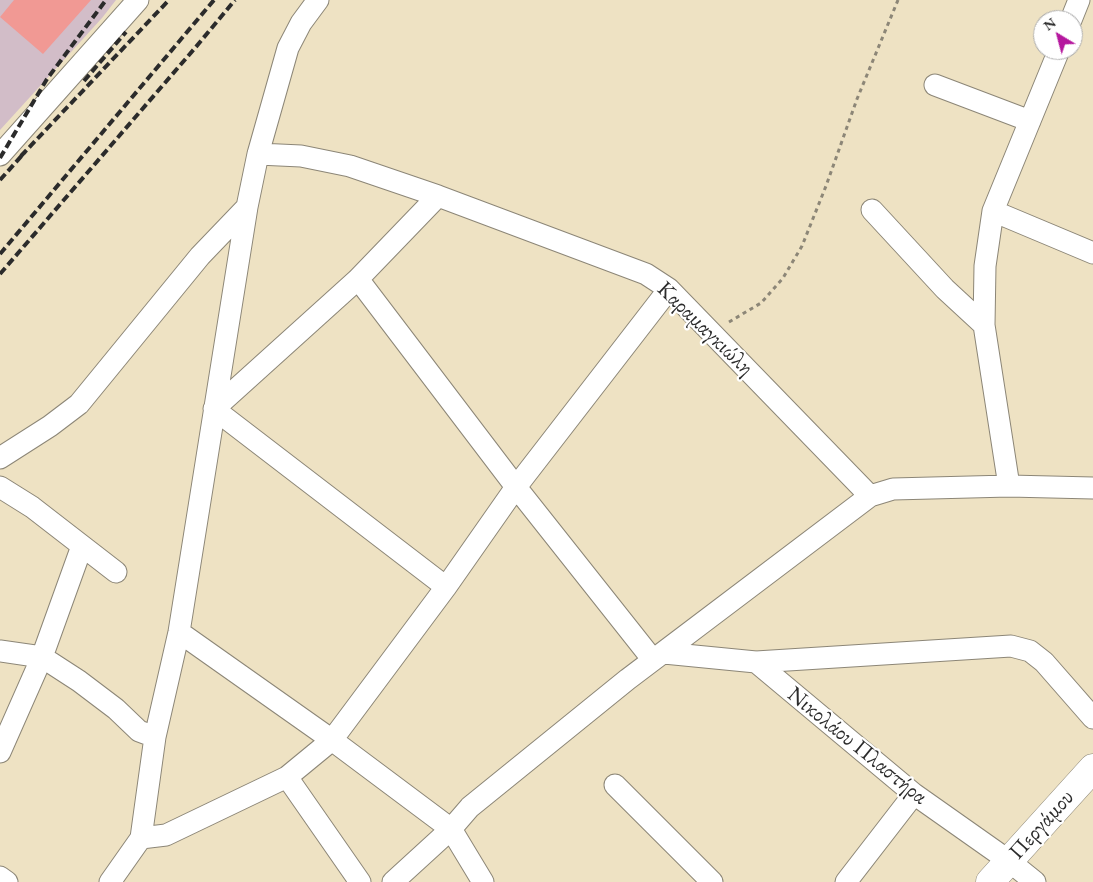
<!DOCTYPE html>
<html>
<head>
<meta charset="utf-8">
<style>
	body { margin:0 }
	#map { position:relative; width:1093px; height:882px; overflow:hidden; background:#eee2c3; font-family:"EB Garamond",serif }
	canvas { display:block }
	.north { position:absolute; left:1033px; top:10px; width:50px; height:50px; box-sizing:border-box; background:#fff; border:1px solid #aaa; border-radius:50%; rotate:323deg; font-size:14px; font-weight:700; line-height:20px; text-align:center; color:#2b2b2b }
	.north::after { content:''; display:block; margin:auto; width:18px; height:22px; background:#b5179e; clip-path:polygon(50% 0,100% 100%,50% 72%,0 100%) }
</style>
</head>
<body>
<div id="map">
<canvas width="1093" height="882"></canvas>
<div class="north">N</div>
</div>
<script>
const context = document.querySelector('canvas').getContext('2d');
context.lineJoin = 'round';
function paint(path, color) { context.fillStyle = color; context.fill(path, 'evenodd'); }
const toPath = rows => new Path2D(rows.map(r => 'M' + r).join(''));
function trace(path, color, width, dash) { context.strokeStyle = color; context.lineWidth = width; context.lineCap = dash ? 'butt' : 'round'; context.setLineDash(dash || []); context.stroke(path); }
function write(font, color, halo, rows, align = 'center') {
  context.font = font + ' "EB Garamond",serif'; context.lineWidth = 4.5; context.setLineDash([]); context.textBaseline = 'middle'; context.strokeStyle = halo; context.fillStyle = color; for (const [text, x, y, turn = 0] of rows) {
    context.save(); context.translate(x, y); context.rotate((+turn || 0) * Math.PI / 180); context.textAlign = isNaN(turn) ? turn : align; if (halo) context.strokeText(text, 0, 0); context.fillText(text, 0, 0); context.restore();
  }
}
paint(toPath([
	[0,0,116,0,102,18,0,130]
]), '#d2bdc8');
paint(toPath([
	[14,0,91,0,43,54,0,17]
]), '#f19994');
const street = toPath([
	[1071,20,1079,0],
	[935,85,1030,121],
	[258,154,301,156,350,166,438,196,646,274,669,289,870,496,893,489,1009,486,1093,488],
	[0,155,138,0],
	[438,196,358,279,214,409,446,587],
	[872,210,945,289,984,325],
	[993,211,1093,253],
	[358,279,516,487,653,660],
	[0,458,50,426,79,404,200,256,247,207,258,154,288,48,301,23,318,0],
	[1009,486,984,325,985,266,993,211,1059,50],
	[0,487,32,507,116,572],
	[179,632,332,740,451,829,483,882],
	[0,651,42,657,79,681,116,709,139,731,155,737],
	[664,653,756,662,914,794,1009,861,1035,882],
	[756,662,1011,646,1030,651,1044,662,1093,718],
	[0,752,42,657,82,546],
	[287,777,360,882],
	[615,785,712,882],
	[141,838,166,835,287,777,332,740,446,587,516,487,669,289],
	[0,877,7,882],
	[110,882,141,838,155,737,179,632,247,207],
	[393,882,451,829,470,807,628,679,870,496],
	[846,882,914,794]
]);
const secondary = toPath([
	[990,882,1093,768]
]);
trace(street, '#8c8677', 23);
trace(secondary, '#8c8677', 29);
trace(toPath([
	[729,322,761,303,783,278,802,246,826,186,857,99,898,0]
]), '#8c8677', 3, [4, 4]);
trace(street, '#fff', 21);
trace(secondary, '#fff', 28);
trace(toPath([
	[84,81,126,32],
	[21,156,169,0],
	[0,158,47,79,106,0],
	[0,180,25,152],
	[0,254,214,0],
	[0,274,195,48,235,0]
]), '#2b2b2b', 4, [8, 4]);
write('22px', '#2b2b2b', '#fff', [
	["Καραμαγκιώλη",705,329,44],
	["Νικολάου Πλαστήρα",857,746,39],
	["Περγάμου",1042,825,-48]
]);
</script>
</body>
</html>
